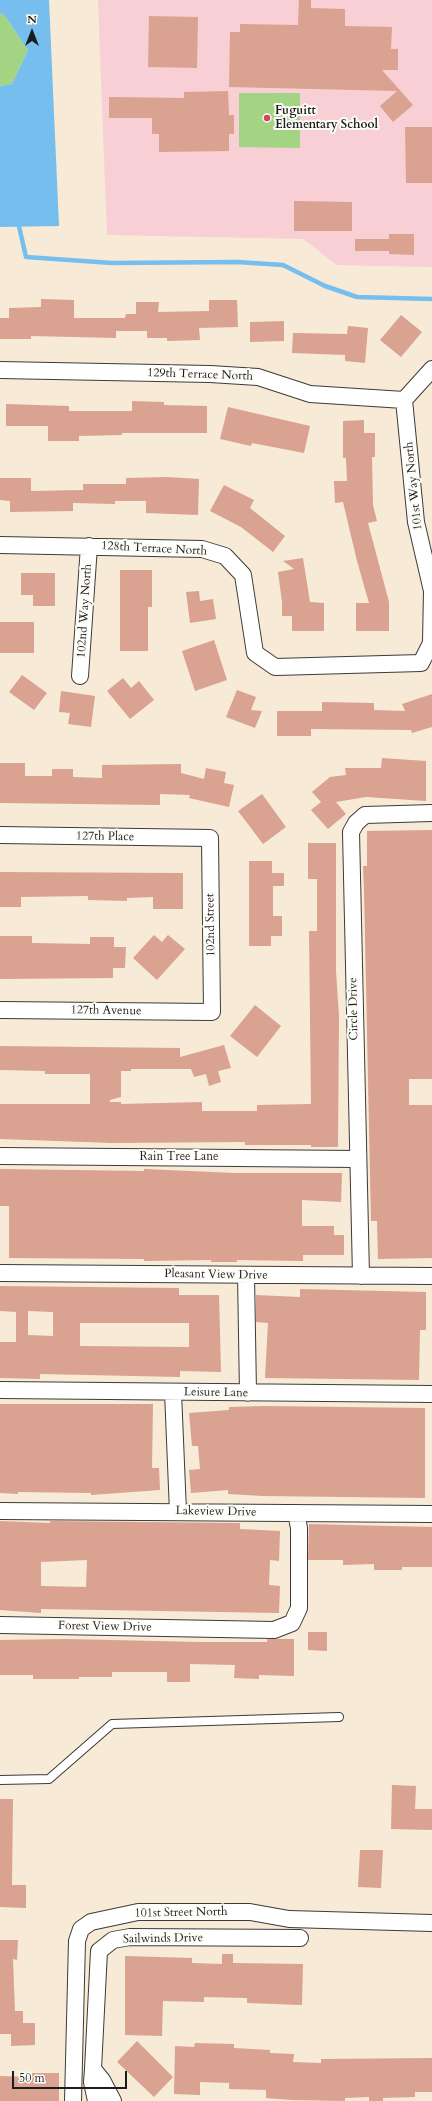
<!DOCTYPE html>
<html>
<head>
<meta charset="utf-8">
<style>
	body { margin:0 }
	#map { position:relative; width:432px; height:2101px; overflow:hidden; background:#f7ead6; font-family:Cardo,serif }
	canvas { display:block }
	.north { position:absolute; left:12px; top:12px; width:40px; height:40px; -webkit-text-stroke:3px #fdfcf7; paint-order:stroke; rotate:0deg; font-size:11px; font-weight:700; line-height:16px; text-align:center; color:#1c1c1c }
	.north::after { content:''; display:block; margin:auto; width:14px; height:18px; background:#1c1c1c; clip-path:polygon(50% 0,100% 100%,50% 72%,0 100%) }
	.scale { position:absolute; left:12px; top:2071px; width:115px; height:18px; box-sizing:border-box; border:2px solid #1c1c1c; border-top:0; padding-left:5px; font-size:12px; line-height:14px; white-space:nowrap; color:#1c1c1c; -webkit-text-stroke:3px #fdfcf7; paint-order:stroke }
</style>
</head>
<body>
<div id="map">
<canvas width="432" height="2101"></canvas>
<div class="north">N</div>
<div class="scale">50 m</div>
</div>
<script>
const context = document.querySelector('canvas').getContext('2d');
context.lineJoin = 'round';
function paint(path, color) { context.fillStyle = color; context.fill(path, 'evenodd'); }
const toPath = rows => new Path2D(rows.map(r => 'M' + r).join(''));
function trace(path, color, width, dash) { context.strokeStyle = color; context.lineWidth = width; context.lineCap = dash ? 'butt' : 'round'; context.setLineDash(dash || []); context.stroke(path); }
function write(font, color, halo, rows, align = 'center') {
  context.font = font + ' Cardo,serif'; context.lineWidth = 4; context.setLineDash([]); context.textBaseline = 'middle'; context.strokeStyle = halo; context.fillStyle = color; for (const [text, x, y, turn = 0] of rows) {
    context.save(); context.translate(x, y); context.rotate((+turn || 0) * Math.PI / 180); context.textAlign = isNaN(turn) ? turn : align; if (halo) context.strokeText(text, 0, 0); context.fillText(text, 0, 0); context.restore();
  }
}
paint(toPath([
	[98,0,432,0,432,267,337,265,303,239,107,235]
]), '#f7cfd5');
paint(toPath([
	[0,13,5,16,28,50,12,84,0,86],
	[239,93,300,93,300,148,239,147]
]), '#a2d484');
paint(toPath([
	[0,0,49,0,59,226,0,227,0,86,12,84,28,50,5,16,0,13]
]), '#75beed');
trace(toPath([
	[18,222,26,257,112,263,237,262,283,265,325,286,357,297,432,299]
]), '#75beed', 4.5);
paint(toPath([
	[299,0,311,0,311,8,345,9,345,26,392,27,391,49,398,49,398,70,382,70,413,105,393,122,380,106,397,91,229,87,230,32,240,32,240,24,298,25],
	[149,16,198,17,197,68,148,67],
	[228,91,229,115,234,115,234,134,229,134,229,151,159,152,159,134,152,134,152,118,109,118,109,97,184,98,184,92],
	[405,127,432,127,432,183,406,183],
	[294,201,352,202,352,231,294,231],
	[389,234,414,234,414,255,389,254,389,251,355,251,355,239,389,239],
	[41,299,74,300,74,318,125,318,126,314,136,314,136,302,159,302,158,312,209,311,209,300,237,300,238,327,199,328,200,340,167,341,167,338,147,338,147,331,116,331,116,338,31,336,31,339,0,339,0,318,9,318,9,308,41,307],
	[401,315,422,332,401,357,380,340],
	[284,321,284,341,250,342,250,322],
	[348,326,368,328,365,363,345,361,345,355,292,353,293,333,347,334],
	[132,401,164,402,164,405,207,406,207,433,122,433,122,435,79,436,79,441,48,441,48,426,6,426,6,404,69,406,69,411,132,411],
	[228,407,310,426,304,453,252,443,251,446,220,439],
	[364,420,364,433,375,433,375,457,372,457,373,505,377,521,368,523,389,602,389,631,356,631,356,603,369,603,357,561,343,502,335,503,334,481,347,481,346,458,343,458,343,421],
	[167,477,199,479,198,515,146,513,146,501,115,501,115,504,73,503,73,511,10,512,10,501,0,500,0,478,31,478,31,491,83,490,83,484,126,484,126,478],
	[224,485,254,500,250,508,285,536,273,552,241,527,210,511],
	[303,558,310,602,324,603,324,631,292,631,292,616,282,616,282,602,278,572,294,569,283,561],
	[120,570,152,570,152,607,148,607,148,651,120,651],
	[21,573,55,573,55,606,33,606,33,595,21,595],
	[199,591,200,601,213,599,216,619,190,623,186,592],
	[0,622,34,622,34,653,0,653],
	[214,640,227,680,195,691,182,651],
	[22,675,47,693,34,710,9,692],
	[123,678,131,688,139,681,154,700,130,719,107,691],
	[237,690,256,697,251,710,262,711,255,728,226,717],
	[61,691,95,696,91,727,68,724,70,713,59,712],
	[432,694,432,727,412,733,411,730,311,729,311,736,277,736,277,711,322,711,322,702,374,703,374,710,405,711,402,704],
	[382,758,426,761,426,801,366,797,336,802,346,814,328,829,311,810,321,802,312,792,330,777,346,775,345,768,381,768],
	[0,763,25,763,25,776,52,776,52,769,73,769,73,777,102,778,102,765,181,764,181,773,204,779,206,768,226,772,224,783,234,785,229,807,189,798,190,795,160,794,160,805,0,803],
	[262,794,286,827,263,844,238,811],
	[432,830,432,1079,409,1079,409,1105,432,1105,432,1258,378,1259,377,1221,371,1221,364,891,363,866,367,866,367,831],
	[308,843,336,843,336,971,339,1016,338,1147,311,1147,311,1145,245,1145,245,1142,112,1143,0,1139,0,1104,90,1104,90,1074,45,1074,45,1071,0,1070,0,1046,180,1048,180,1057,224,1045,231,1068,218,1071,221,1082,209,1086,206,1074,194,1077,191,1069,131,1069,131,1071,121,1071,121,1097,110,1100,110,1102,121,1102,121,1104,202,1102,202,1111,257,1111,257,1105,311,1104,309,931,317,931,317,879,308,879],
	[249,861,272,861,272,873,284,873,284,886,273,886,273,916,282,916,282,936,271,936,271,946,249,946],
	[0,872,183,873,183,909,153,909,153,897,127,898,127,901,88,900,88,896,21,897,21,907,0,907],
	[154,935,162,942,168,935,185,949,157,980,133,958],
	[0,936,32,936,32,943,90,944,90,937,114,937,114,947,126,947,125,968,113,968,113,978,0,979],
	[255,1005,281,1026,257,1057,230,1036],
	[0,1169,144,1171,144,1169,235,1173,342,1173,341,1202,302,1200,302,1226,334,1226,334,1235,344,1235,344,1255,303,1255,303,1261,237,1260,237,1262,211,1262,211,1260,144,1261,144,1259,9,1258,9,1206,0,1206],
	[0,1286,179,1288,179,1295,219,1295,221,1372,180,1371,180,1377,40,1374,40,1379,0,1378,0,1342,16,1342,16,1312,0,1311],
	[28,1311,53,1312,53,1336,28,1335],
	[80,1323,189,1323,189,1347,80,1346],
	[300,1289,426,1292,426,1330,420,1330,419,1380,265,1378,268,1323,256,1322,256,1295,300,1297],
	[0,1404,153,1404,152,1468,159,1468,160,1490,91,1495,91,1493,18,1492,18,1494,0,1493],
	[265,1406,425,1408,425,1498,263,1496,228,1494,228,1490,191,1493,189,1470,200,1469,198,1446,192,1446,189,1413,229,1410,229,1407],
	[0,1521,50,1523,50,1521,240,1523,240,1529,280,1531,279,1561,270,1560,269,1585,280,1586,279,1613,41,1609,41,1613,0,1610],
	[87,1560,86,1587,41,1586,41,1562],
	[309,1524,432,1527,432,1567,402,1567,402,1570,374,1570,374,1564,343,1565,343,1560,308,1560],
	[308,1632,327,1632,327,1651,308,1650],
	[67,1639,200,1642,267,1642,267,1639,294,1639,294,1676,259,1675,259,1679,234,1678,235,1665,190,1664,190,1682,167,1682,167,1672,112,1672,112,1677,79,1677,79,1679,33,1679,33,1675,0,1675,0,1640],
	[392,1785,416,1786,415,1809,432,1809,432,1830,391,1829],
	[0,1799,13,1799,12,1885,26,1885,26,1908,0,1907],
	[360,1850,383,1850,381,1888,358,1887],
	[0,1940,18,1940,17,1960,13,1959,15,2011,23,2011,23,2023,35,2023,35,2045,11,2046,11,2034,0,2034],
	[222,1954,233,1954,233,1963,303,1964,302,2005,247,2003,247,1998,204,1997,204,2002,163,2001,162,2036,125,2035,125,1956,192,1958,192,1963,222,1964],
	[137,2041,173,2077,154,2097,117,2062],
	[195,2043,234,2044,234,2048,270,2050,270,2053,294,2054,293,2062,321,2063,321,2059,432,2058,432,2092,415,2092,415,2097,383,2098,383,2101,369,2101,369,2097,345,2098,345,2101,291,2100,266,2098,266,2090,229,2089,229,2083,200,2082,200,2095,174,2094,175,2046,194,2047],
	[32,2073,59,2073,59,2101,0,2101,0,2076,32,2077]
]), '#d9a291');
const lane = toPath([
	[0,1780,49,1779,112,1724,339,1717]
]);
const street = toPath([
	[0,370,210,374,258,377,310,394,404,400,432,369],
	[0,545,202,549,225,556,243,575,255,653,275,667,421,663,431,643,432,591,416,522,404,400],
	[80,676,89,546],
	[0,835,210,838,212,1012,0,1010],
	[0,1156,357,1159],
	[0,1273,432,1276],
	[246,1275,248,1393],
	[361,1276,351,832,356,823,365,815,432,813],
	[0,1390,432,1394],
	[173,1392,178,1512],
	[0,1511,432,1514],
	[0,1625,274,1630,292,1623,299,1608,299,1528,296,1513],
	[93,2069,99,1951,113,1940,130,1937,300,1938],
	[73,2101,77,1941,81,1929,91,1922,138,1912,250,1912,289,1919,432,1923],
	[96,2101,92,2082,93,2069,102,2080,113,2101]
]);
trace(lane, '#3d3b38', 10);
trace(street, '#3d3b38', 18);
trace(lane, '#fff', 8);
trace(street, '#fff', 16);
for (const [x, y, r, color] of [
	[267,118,4,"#d1495b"]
]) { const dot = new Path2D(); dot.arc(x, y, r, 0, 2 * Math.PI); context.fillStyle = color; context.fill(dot); trace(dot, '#fdfcf7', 1.5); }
write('bold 12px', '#1c1c1c', '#fdfcf7', [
	["Fuguitt",275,111],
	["Elementary School",275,125]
], 'left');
write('12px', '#1c1c1c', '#fdfcf7', [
	["129th Terrace North",200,375,2],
	["101st Way North",414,486,-96],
	["128th Terrace North",154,549,3],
	["102nd Way North",85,611,-86],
	["127th Place",105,837,1],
	["102nd Street",211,925,-91],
	["Circle Drive",354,1009,-91],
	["127th Avenue",106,1011,1],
	["Rain Tree Lane",179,1157],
	["Pleasant View Drive",216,1275,1],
	["Leisure Lane",216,1393,1],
	["Lakeview Drive",216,1512,1],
	["Forest View Drive",105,1627,1],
	["101st Street North",181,1913,-1],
	["Sailwinds Drive",163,1939,-1]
]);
</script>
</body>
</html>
